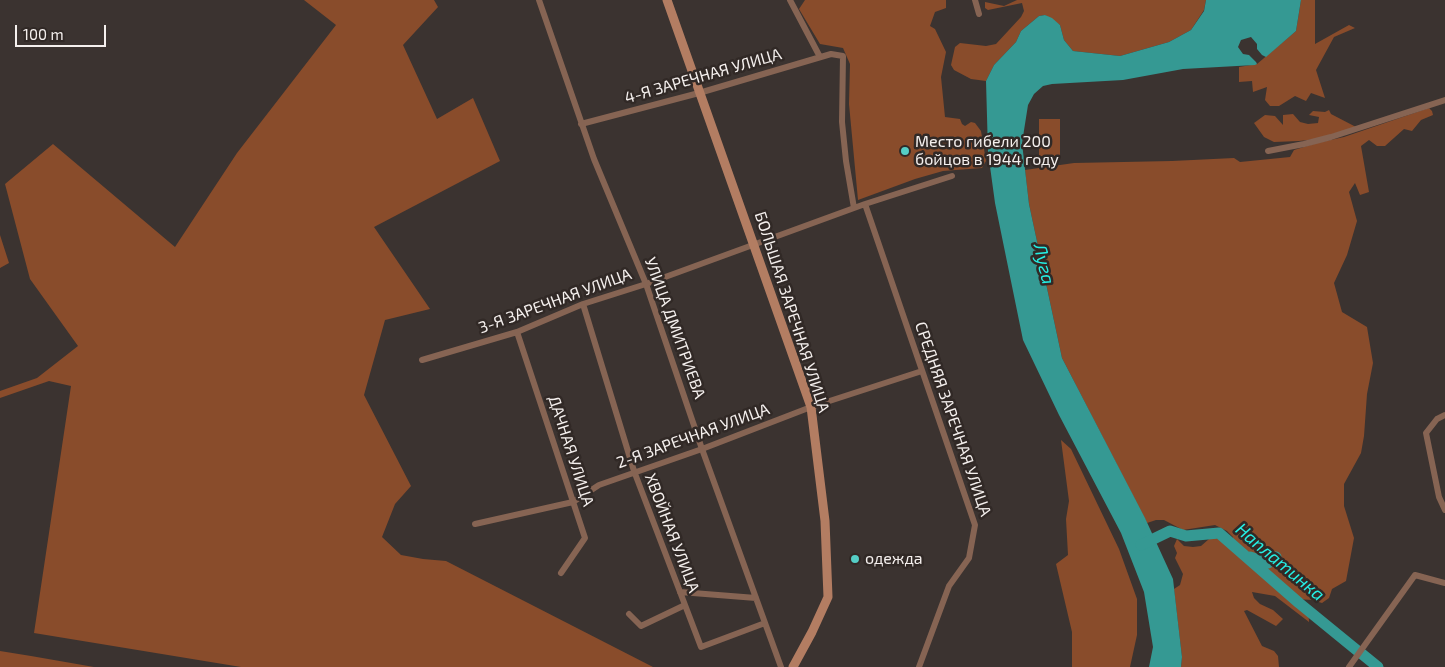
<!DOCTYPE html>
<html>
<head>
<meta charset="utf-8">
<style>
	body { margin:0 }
	#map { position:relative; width:1445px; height:667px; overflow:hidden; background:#3b3330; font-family:"Exo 2",sans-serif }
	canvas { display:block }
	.scale { position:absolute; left:15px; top:25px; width:91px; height:22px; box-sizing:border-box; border:2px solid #f5f0ee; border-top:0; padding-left:6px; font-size:15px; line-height:18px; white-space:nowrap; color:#f5f0ee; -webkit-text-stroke:4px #312926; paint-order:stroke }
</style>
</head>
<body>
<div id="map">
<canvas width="1445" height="667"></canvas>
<div class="scale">100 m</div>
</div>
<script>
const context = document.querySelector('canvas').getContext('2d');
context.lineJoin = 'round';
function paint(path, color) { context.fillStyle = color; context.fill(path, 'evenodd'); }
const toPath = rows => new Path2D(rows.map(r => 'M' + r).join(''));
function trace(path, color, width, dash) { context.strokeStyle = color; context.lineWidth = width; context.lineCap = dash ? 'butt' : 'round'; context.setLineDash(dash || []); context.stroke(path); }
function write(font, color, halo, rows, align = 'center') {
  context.font = font + ' "Exo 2",sans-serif'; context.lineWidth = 5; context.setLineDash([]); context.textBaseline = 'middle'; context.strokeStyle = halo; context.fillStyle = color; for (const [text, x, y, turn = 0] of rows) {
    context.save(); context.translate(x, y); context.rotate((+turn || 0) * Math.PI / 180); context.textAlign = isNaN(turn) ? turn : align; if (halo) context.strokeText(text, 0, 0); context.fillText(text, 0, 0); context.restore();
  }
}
paint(toPath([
	[304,0,434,0,438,7,403,45,437,119,473,98,500,161,374,227,430,309,385,320,364,395,411,486,395,504,382,537,401,555,423,559,446,561,653,667,241,667,34,633,71,386,49,381,0,398,0,391,37,378,78,346,30,279,5,184,53,144,175,247,237,153,336,25],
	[805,0,946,0,946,8,935,12,930,26,935,29,946,52,941,77,945,117,960,119,962,124,965,126,971,122,975,123,981,131,986,161,982,168,943,171,915,179,858,200,849,104,850,64,843,48,820,44,799,9],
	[1017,0,1206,0,1204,10,1191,30,1169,42,1120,56,1073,51,1064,40,1060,25,1045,15,1039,16,1021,31,1016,42,994,65,986,81,971,79,954,70,951,65,955,47,960,43,986,46,996,44,1021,17,1024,11,1022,3,988,10,985,8,985,2,1004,6],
	[1301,0,1315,0,1315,44,1349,25,1355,28,1334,37,1316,70,1325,98,1311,93,1306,101,1295,96,1279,106,1270,106,1265,100,1267,87,1253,92,1252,81,1239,82,1239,67,1257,64,1296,31],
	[1429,108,1432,111,1433,115,1421,120,1412,131,1404,129,1385,146,1377,146,1369,140,1361,146,1369,192,1360,195,1355,183,1349,192,1357,221,1347,255,1334,283,1342,312,1367,327,1373,363,1367,394,1364,436,1361,453,1344,484,1344,506,1354,538,1346,581,1332,589,1329,598,1322,603,1312,600,1297,599,1308,606,1309,622,1275,596,1252,592,1254,598,1260,604,1273,610,1283,619,1276,626,1247,610,1244,611,1262,646,1274,651,1278,656,1279,667,1181,667,1182,657,1174,589,1180,585,1183,574,1175,558,1177,553,1174,546,1177,539,1184,546,1193,547,1201,546,1209,539,1215,537,1232,547,1233,537,1227,531,1215,525,1183,530,1164,520,1156,520,1147,523,1062,358,1029,204,1025,170,1074,163,1172,161,1234,158,1240,162,1290,157,1294,150,1317,143,1344,137],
	[1329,110,1331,114,1356,127,1317,139,1299,141,1274,142,1264,137,1254,123,1265,115,1275,116,1283,125,1283,115,1293,114,1300,122,1308,124,1318,123,1319,117,1309,115,1313,111,1325,112],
	[1039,119,1060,119,1060,156,1039,156],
	[0,235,9,263,0,268],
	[1061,440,1071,449,1119,549,1137,599,1137,635,1130,667,1072,667,1072,632,1056,564,1068,555,1066,519,1069,501],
	[0,651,31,656,94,667,0,667]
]), '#894c2b');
paint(toPath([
	[1206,0,1301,0,1296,31,1266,57,1262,55,1257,49,1257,44,1251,37,1241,40,1238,47,1243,54,1249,55,1256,62,1257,64,1255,65,1183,69,1123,80,1052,84,1043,86,1034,94,1028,105,1022,143,1029,204,1062,358,1145,518,1173,579,1182,657,1181,667,1149,667,1153,647,1144,592,1121,533,1059,415,1023,340,995,203,988,152,986,81,994,65,1016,42,1021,31,1039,16,1045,15,1052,18,1060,25,1064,40,1073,51,1120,56,1169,42,1191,30,1204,11]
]), '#359993');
trace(toPath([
	[1141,545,1170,531,1186,536,1219,533,1299,603,1359,652],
	[1250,557,1268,563,1276,557],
	[1362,654,1378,667]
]), '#359993', 11);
trace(toPath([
	[539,0,594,159,646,284,702,449,781,667],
	[790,0,820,57],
	[975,0,979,14],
	[581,124,699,93,831,54,843,56,842,122,846,161,854,208],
	[1268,151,1304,144,1331,137,1445,100],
	[865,204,975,525,969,558,949,586,919,667],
	[583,304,634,471,701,647,765,623],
	[517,332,585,538,561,573],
	[422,360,517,332,583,304,646,284,865,204,952,176],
	[1445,415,1437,419,1426,433,1439,497,1445,510],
	[475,524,573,502,599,485,702,449,811,407,922,371],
	[680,592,756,598],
	[629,614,641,626,685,605],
	[1349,667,1415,575,1445,583]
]), '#866453', 6);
trace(toPath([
	[667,0,811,407,825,521,828,597,812,632,793,667]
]), '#b37d62', 9);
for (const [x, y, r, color] of [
	[905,151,5,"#55cec6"],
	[855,559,5,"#55cec6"]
]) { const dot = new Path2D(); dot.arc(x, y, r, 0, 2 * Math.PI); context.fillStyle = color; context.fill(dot); trace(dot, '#312926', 2); }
write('16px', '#f5f0ee', '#312926', [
	["4-Я ЗАРЕЧНАЯ УЛИЦА",703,76,-16],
	["3-Я ЗАРЕЧНАЯ УЛИЦА",555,301,-20],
	["БОЛЬШАЯ ЗАРЕЧНАЯ УЛИЦА",792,312,72],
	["УЛИЦА ДМИТРИЕВА",675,328,70],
	["СРЕДНЯЯ ЗАРЕЧНАЯ УЛИЦА",953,419,71],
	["2-Я ЗАРЕЧНАЯ УЛИЦА",693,436,-20],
	["ДАЧНАЯ УЛИЦА",571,451,72],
	["ХВОЙНАЯ УЛИЦА",672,533,69]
]);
write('16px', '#f5f0ee', '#312926', [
	["Место гибели 200",915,142],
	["бойцов в 1944 году",915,160],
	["одежда",865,559]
], 'left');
write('italic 18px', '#25efe5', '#312926', [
	["Луга",1044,264,77],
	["Наплатинка",1280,562,40]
]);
</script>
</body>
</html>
